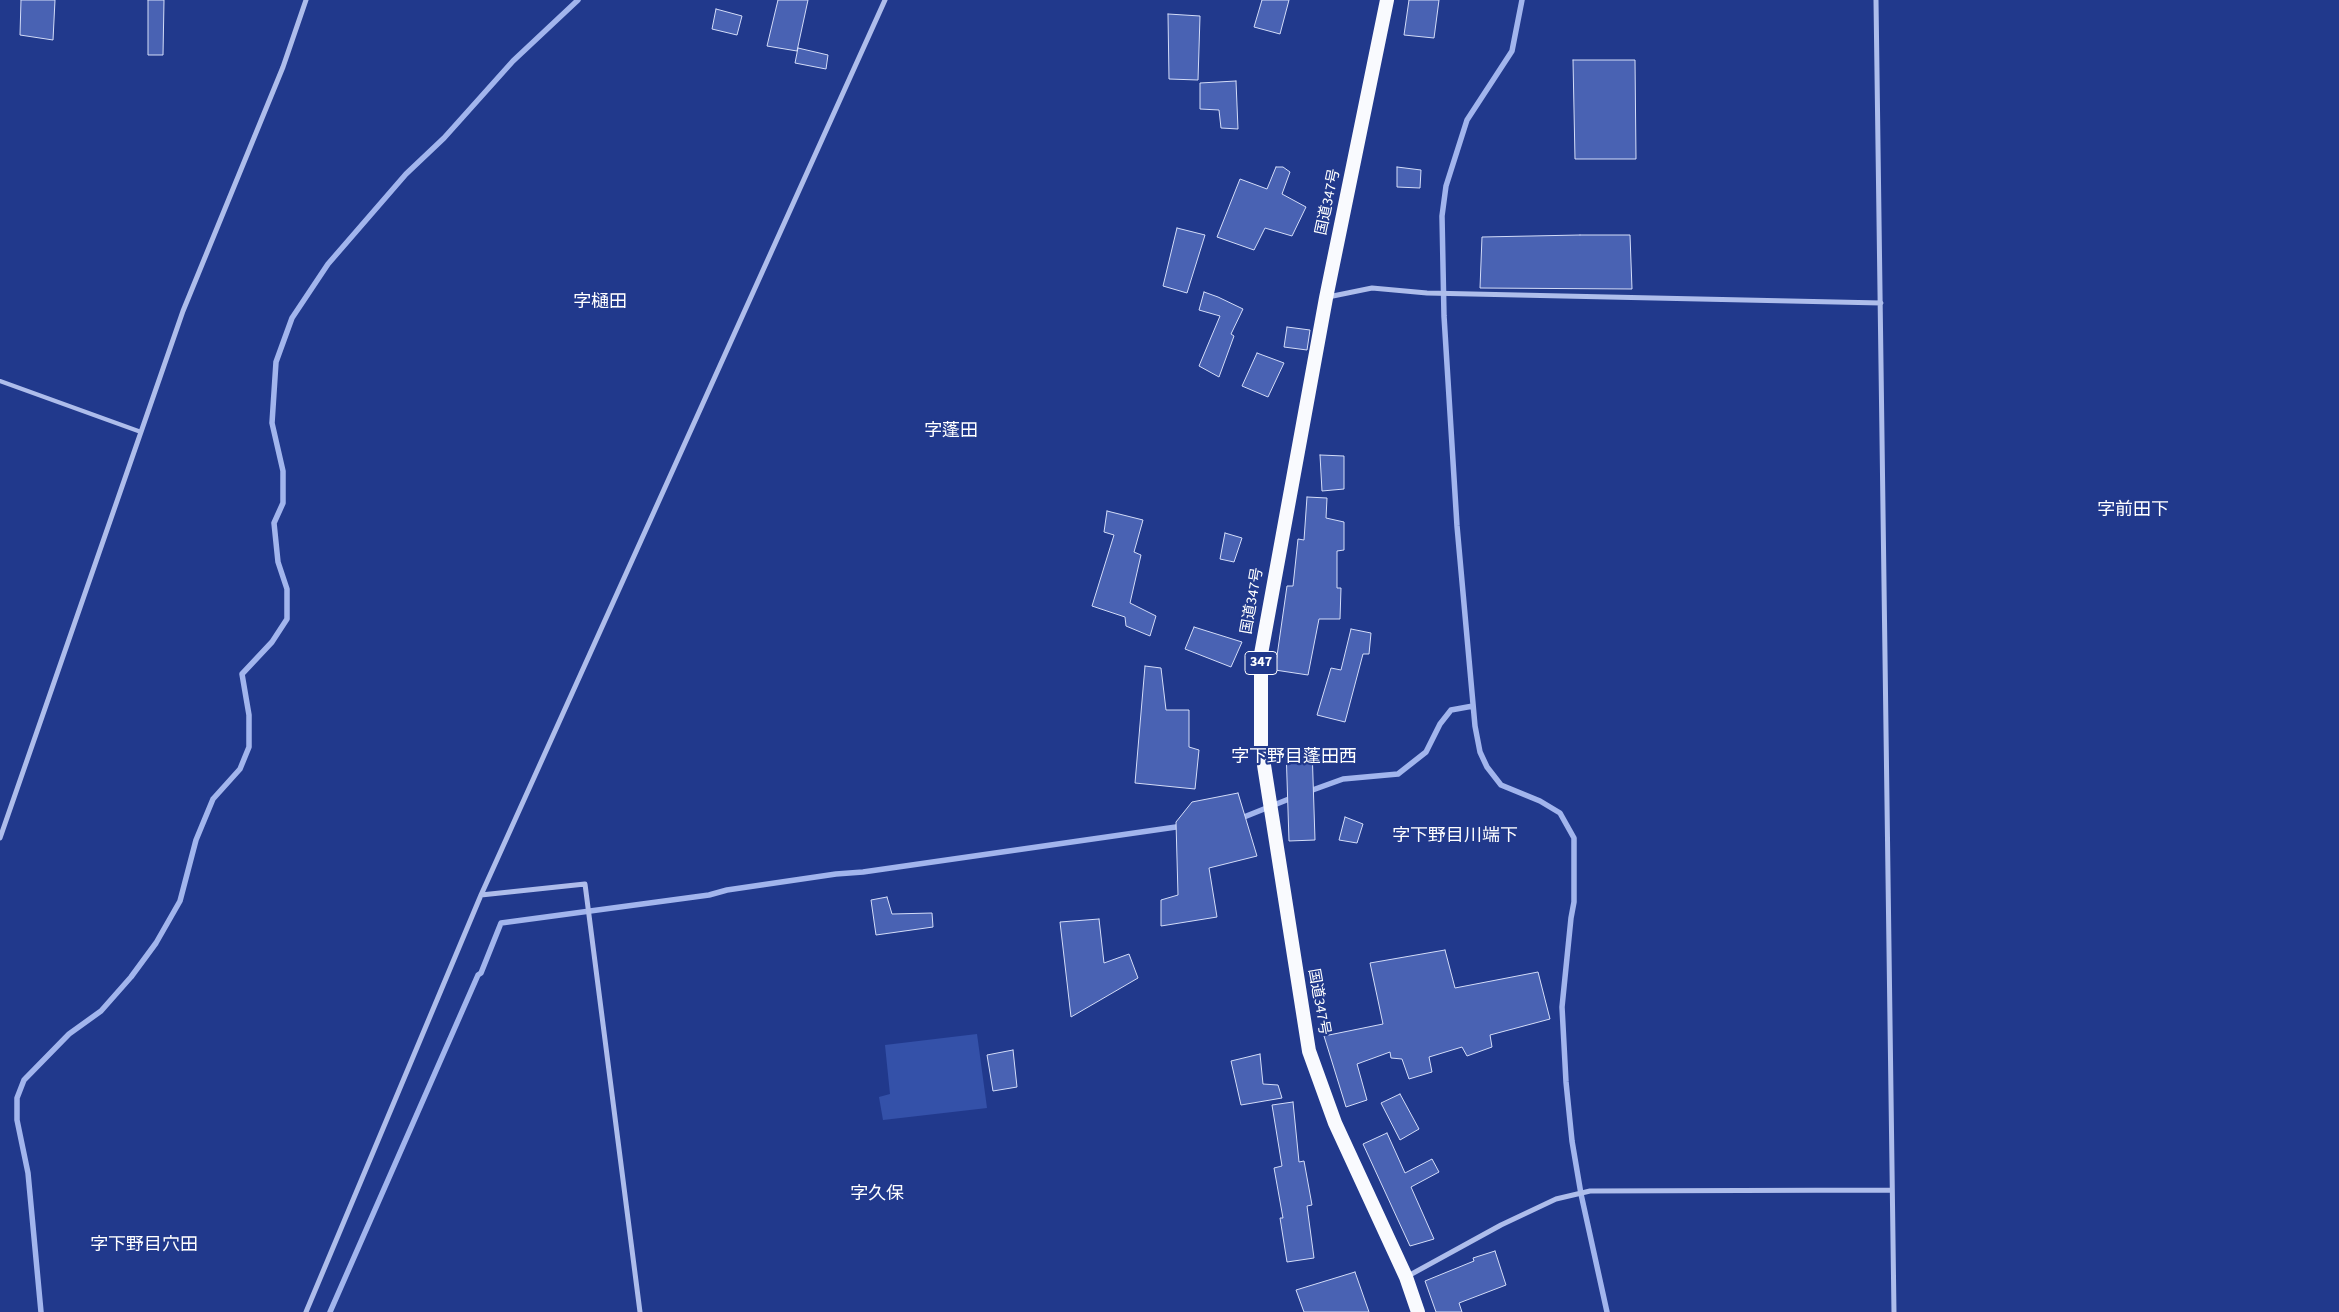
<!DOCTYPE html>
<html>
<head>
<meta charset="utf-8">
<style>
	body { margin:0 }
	canvas { display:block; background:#21398c }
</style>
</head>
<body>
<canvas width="2339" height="1312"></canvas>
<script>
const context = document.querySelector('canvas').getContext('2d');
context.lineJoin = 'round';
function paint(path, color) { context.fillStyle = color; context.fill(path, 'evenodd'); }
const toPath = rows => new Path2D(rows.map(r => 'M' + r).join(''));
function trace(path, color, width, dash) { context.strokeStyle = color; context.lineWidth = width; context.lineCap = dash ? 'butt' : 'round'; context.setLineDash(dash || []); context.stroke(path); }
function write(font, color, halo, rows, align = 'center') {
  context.font = font + ' "Source Sans 3","Noto Sans JP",sans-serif'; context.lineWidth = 4.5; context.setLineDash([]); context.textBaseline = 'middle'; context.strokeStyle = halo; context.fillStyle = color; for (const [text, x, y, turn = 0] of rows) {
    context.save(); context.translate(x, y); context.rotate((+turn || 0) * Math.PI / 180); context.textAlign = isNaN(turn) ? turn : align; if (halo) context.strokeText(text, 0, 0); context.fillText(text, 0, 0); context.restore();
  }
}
paint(toPath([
	[977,1034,987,1108,883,1120,879,1097,890,1094,885,1045]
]), '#3451a9');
trace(toPath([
	[1522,0,1512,51,1467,120,1446,186,1442,216,1444,316,1457,526,1475,726,1480,752,1487,767,1501,785,1540,801,1560,813,1574,838,1574,902,1571,918,1562,1007,1566,1082,1572,1141,1581,1194,1607,1312],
	[1307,792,1343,779,1398,774,1426,752,1440,724,1451,710,1473,706],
	[1239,819,1294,797],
	[41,1312,28,1173,17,1120,17,1098,24,1080,69,1034,101,1011,131,977,156,943,180,901,196,840,213,799,240,769,249,747,249,715,242,674,272,642,287,619,287,589,278,562,274,523,283,503,283,471,272,423,276,362,292,318,328,264,406,174,444,138,513,61,578,0],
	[330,1312,478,975,481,973,501,923,709,895,727,890,836,874,863,872,1183,826]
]), '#a2b5ed', 5.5);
const building = toPath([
	[21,0,55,0,53,40,20,35,21,0],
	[148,0,164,0,163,55,148,55,148,0],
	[778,0,808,0,797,51,767,46,778,0],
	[1262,0,1289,0,1280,34,1254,27,1262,0],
	[1409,0,1439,0,1434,38,1404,35,1409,0],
	[716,9,742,16,737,35,712,29,716,9],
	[1168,14,1200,16,1198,80,1169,79,1168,14],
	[798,48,828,55,826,69,795,63,798,48],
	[1573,60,1635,60,1636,159,1575,159,1573,60],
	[1236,81,1238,129,1221,128,1219,110,1200,109,1200,83,1236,81],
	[1276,167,1283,167,1290,172,1282,194,1306,207,1292,236,1265,228,1254,250,1217,237,1240,179,1267,189,1276,167],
	[1397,167,1421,170,1420,188,1397,187,1397,167],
	[1177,228,1205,235,1187,293,1163,286,1177,228],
	[1580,235,1630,235,1632,289,1480,288,1482,237,1580,235],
	[1204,292,1218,297,1243,309,1231,334,1234,336,1219,377,1199,366,1220,316,1199,310,1204,292],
	[1287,327,1310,330,1307,350,1284,347,1287,327],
	[1257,353,1284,363,1268,397,1242,386,1257,353],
	[1320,455,1344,456,1344,489,1322,491,1320,455],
	[1307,497,1327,498,1326,518,1344,522,1344,550,1337,551,1337,588,1341,588,1340,619,1319,619,1308,675,1275,670,1287,586,1293,586,1298,539,1304,540,1307,497],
	[1107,511,1143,520,1134,552,1141,555,1130,603,1156,616,1150,636,1126,626,1125,617,1092,606,1114,535,1104,532,1107,511],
	[1225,533,1242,538,1234,562,1220,559,1225,533],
	[1194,627,1242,642,1231,667,1185,649,1194,627],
	[1351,629,1371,633,1369,654,1363,654,1345,722,1317,715,1331,668,1341,670,1351,629],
	[1145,666,1161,668,1166,710,1189,710,1189,747,1199,750,1195,789,1135,783,1145,666],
	[1286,748,1312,748,1315,840,1289,841,1286,748],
	[1238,793,1257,856,1209,868,1217,917,1161,926,1161,900,1178,895,1176,822,1192,802,1238,793],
	[1345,817,1363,824,1357,843,1339,840,1345,817],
	[887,897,892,914,932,913,933,927,876,935,871,900,887,897],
	[1099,919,1104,963,1129,954,1138,978,1071,1017,1060,922,1099,919],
	[1445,950,1455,988,1538,972,1550,1019,1490,1035,1492,1047,1467,1056,1462,1047,1429,1057,1432,1072,1409,1079,1402,1059,1391,1058,1390,1052,1357,1064,1367,1100,1346,1107,1324,1036,1383,1024,1370,963,1445,950],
	[1013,1050,1017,1087,993,1091,987,1055,1013,1050],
	[1260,1054,1263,1084,1278,1085,1282,1098,1241,1105,1231,1061,1260,1054],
	[1400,1094,1419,1129,1400,1140,1381,1103,1400,1094],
	[1293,1102,1299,1162,1304,1161,1312,1205,1307,1206,1314,1258,1287,1262,1280,1218,1283,1218,1274,1168,1282,1166,1272,1105,1293,1102],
	[1387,1133,1405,1173,1432,1159,1439,1172,1411,1187,1434,1239,1410,1246,1363,1144,1387,1133],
	[1495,1251,1506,1285,1459,1303,1462,1312,1436,1312,1425,1281,1474,1261,1473,1258,1495,1251],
	[1355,1272,1369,1312,1304,1312,1296,1290,1355,1272]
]);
paint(building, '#4962b3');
trace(building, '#d3dcf8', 1);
trace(toPath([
	[0,381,141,432]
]), '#aebdeb', 4);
trace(toPath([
	[1876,0,1894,1312],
	[1328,297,1372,288,1427,293,1881,303],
	[0,838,183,311,283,67,306,0],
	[481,895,585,884,640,1312],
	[1408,1276,1501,1225,1556,1199,1590,1191,1892,1190],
	[306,1312,481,895,885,0]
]), '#aebdeb', 5);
trace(toPath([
	[1387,0,1326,298,1261,654,1261,746,1309,1051,1335,1123,1406,1277,1418,1312]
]), '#f9fafe', 14);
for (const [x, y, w] of [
	[1261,663,32]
]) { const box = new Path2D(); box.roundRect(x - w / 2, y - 11.5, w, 23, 4); context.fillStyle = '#21398c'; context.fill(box); trace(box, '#fff', 1); }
write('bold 14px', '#fff', null, [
	["347",1261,663]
]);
write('15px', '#fff', '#21398c', [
	["国道347号",1329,202,-78],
	["国道347号",1253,601,-80],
	["国道347号",1318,1002,80]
]);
write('18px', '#fff', '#21398c', [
	["字樋田",600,303],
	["字蓬田",951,432],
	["字前田下",2133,511],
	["字下野目蓬田西",1294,758],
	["字下野目川端下",1455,837],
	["字久保",877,1195],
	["字下野目穴田",144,1246]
]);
</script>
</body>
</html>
